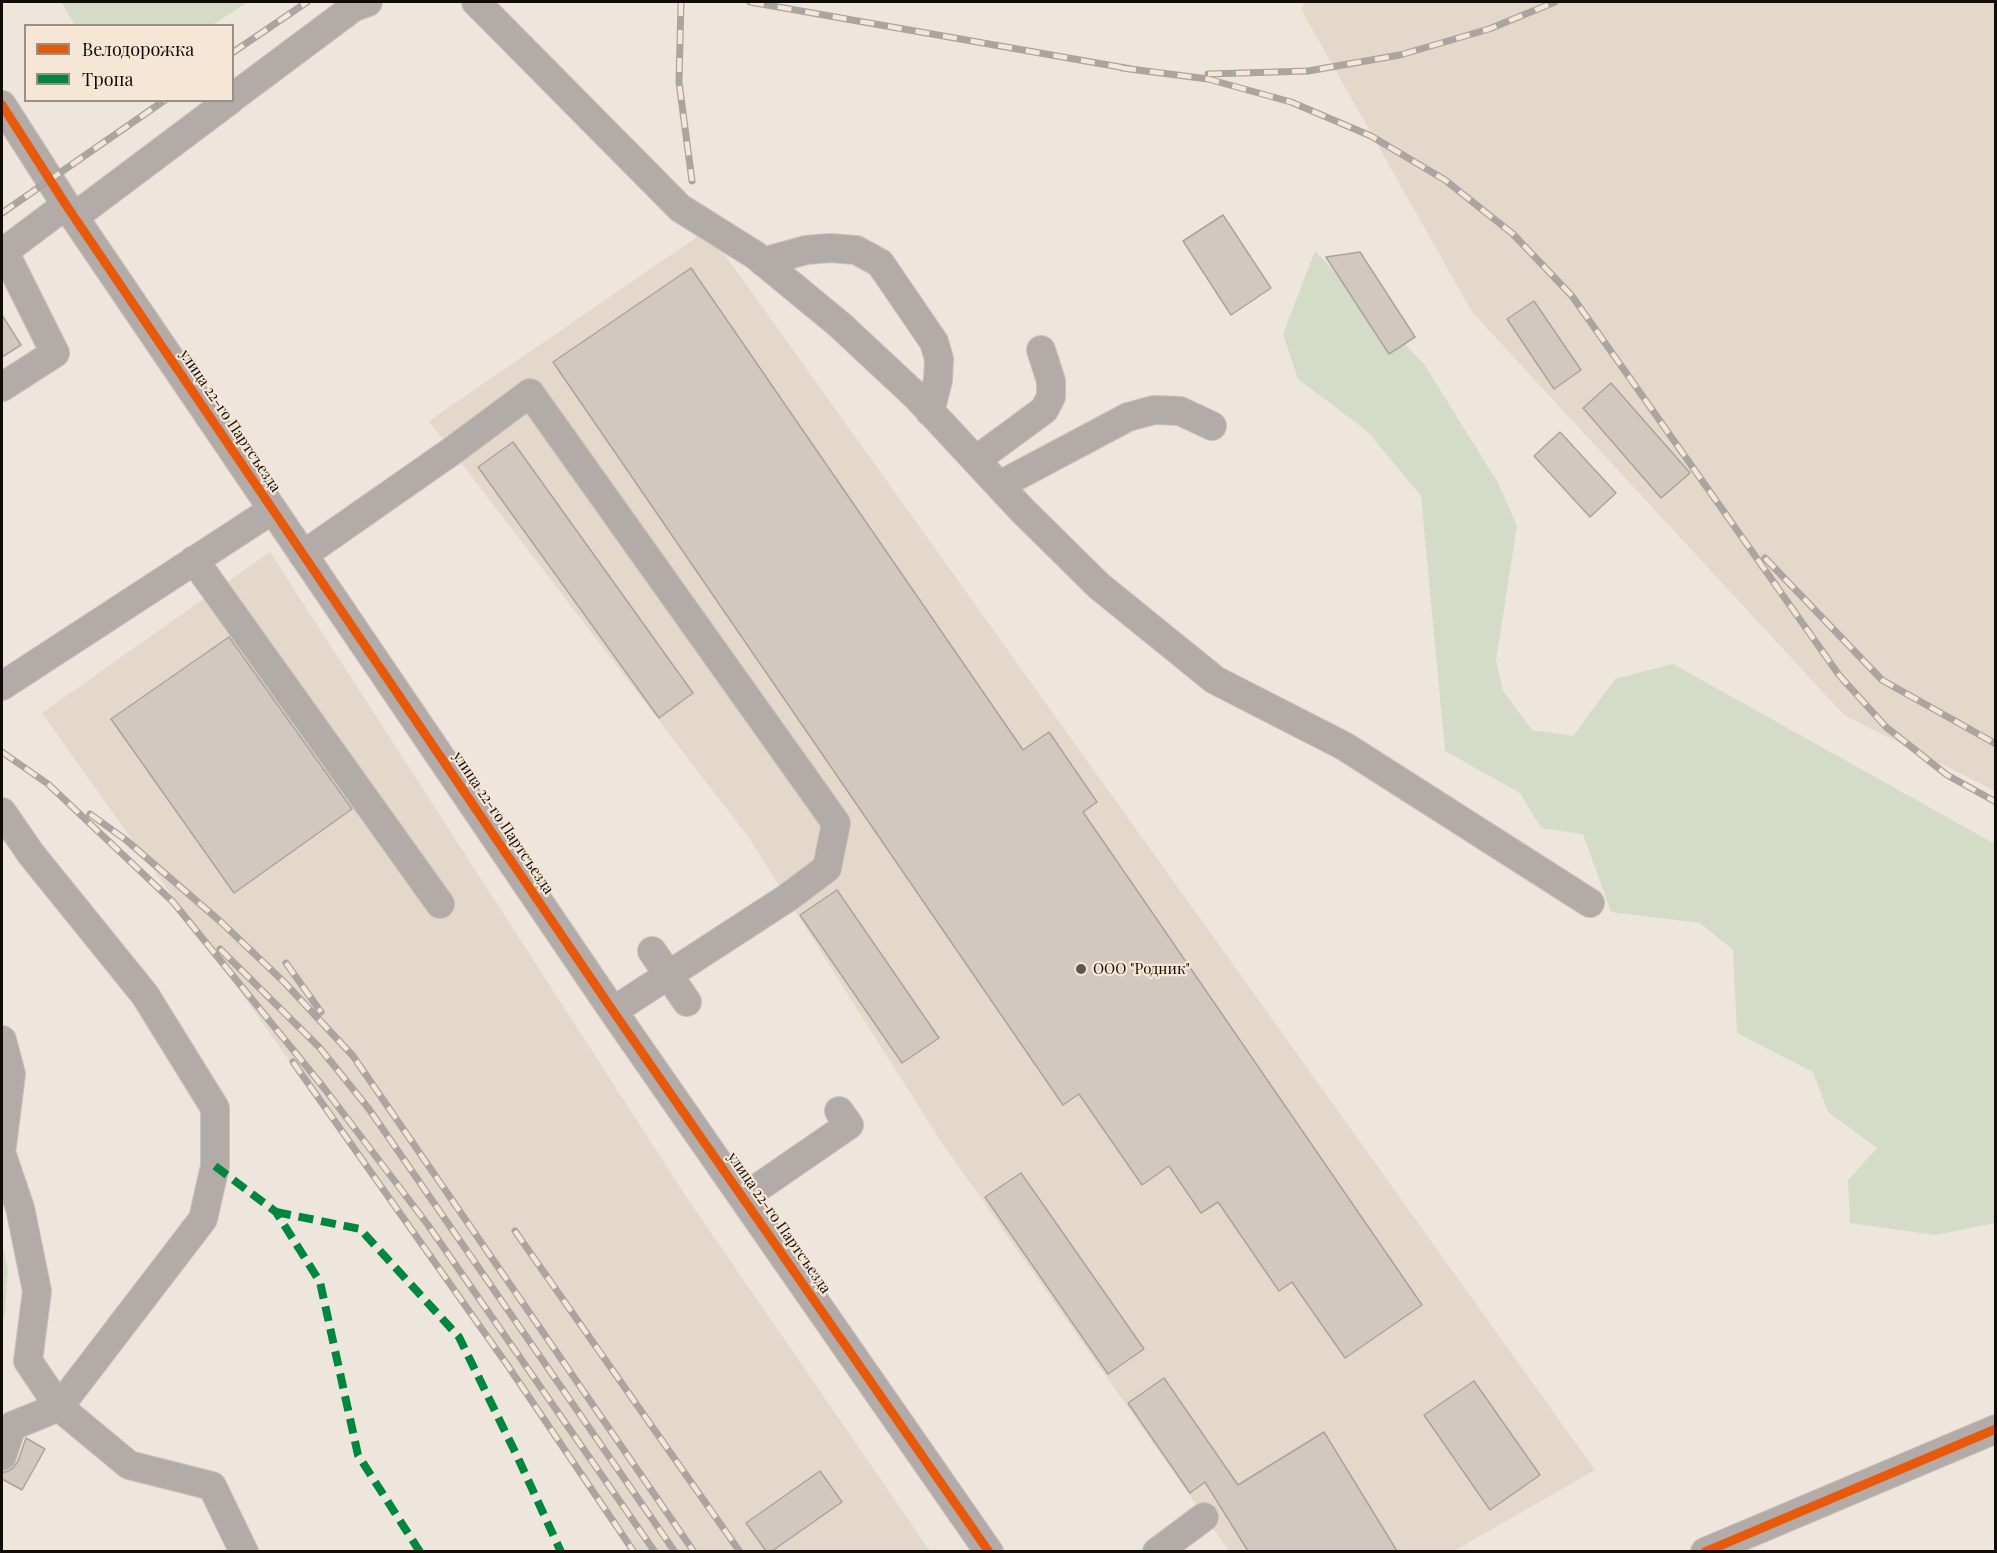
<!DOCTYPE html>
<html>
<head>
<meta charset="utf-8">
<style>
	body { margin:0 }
	#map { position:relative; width:1997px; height:1553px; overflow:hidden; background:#eee5dc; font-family:"Playfair Display",serif }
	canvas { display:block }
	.frame { position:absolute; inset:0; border:3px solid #110c07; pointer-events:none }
	.legend { position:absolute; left:24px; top:24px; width:210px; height:78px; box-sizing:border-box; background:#f5e6d5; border:2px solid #9a8f83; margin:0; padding:8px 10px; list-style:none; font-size:18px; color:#110c07 }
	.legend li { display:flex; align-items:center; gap:12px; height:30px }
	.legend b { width:30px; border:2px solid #9a8f83 }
</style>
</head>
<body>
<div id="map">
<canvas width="1997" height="1553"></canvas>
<div class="frame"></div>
<ul class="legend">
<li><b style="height:8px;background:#e8590c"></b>Велодорожка</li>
<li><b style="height:8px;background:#00873e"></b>Тропа</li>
</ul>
</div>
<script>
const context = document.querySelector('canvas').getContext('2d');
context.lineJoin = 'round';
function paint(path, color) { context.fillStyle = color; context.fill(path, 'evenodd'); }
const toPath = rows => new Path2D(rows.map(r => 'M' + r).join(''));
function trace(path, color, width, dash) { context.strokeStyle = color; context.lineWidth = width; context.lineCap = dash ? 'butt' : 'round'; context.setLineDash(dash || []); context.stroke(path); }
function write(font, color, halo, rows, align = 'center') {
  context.font = font + ' "Playfair Display",serif'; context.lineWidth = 4.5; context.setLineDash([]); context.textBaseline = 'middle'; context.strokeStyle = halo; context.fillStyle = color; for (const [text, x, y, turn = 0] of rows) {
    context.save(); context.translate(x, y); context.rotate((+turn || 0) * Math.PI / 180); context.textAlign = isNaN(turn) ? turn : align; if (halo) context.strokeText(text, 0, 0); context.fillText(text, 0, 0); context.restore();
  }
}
paint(toPath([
	[1305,2,1995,2,1995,791,1844,715,1472,312,1301,9],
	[707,230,1595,1470,1454,1551,1229,1551,940,1140,749,838,429,421],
	[270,552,685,1195,930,1551,638,1551,42,713]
]), '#e3d8ca');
paint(toPath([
	[61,2,248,2,211,26,75,25],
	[1315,251,1424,364,1498,483,1517,526,1496,660,1503,691,1532,730,1573,736,1615,679,1673,664,1995,844,1995,1223,1935,1235,1850,1223,1848,1180,1877,1148,1828,1112,1813,1072,1737,1033,1733,950,1700,923,1611,912,1583,834,1541,828,1520,793,1445,751,1421,496,1368,432,1298,379,1283,334],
	[2,1244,8,1269,5,1313,2,1325]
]), '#d4dcc7');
const building = toPath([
	[1223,215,1271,288,1231,315,1183,241,1223,215],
	[1360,252,1415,337,1389,354,1326,257,1360,252],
	[691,268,1023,750,1049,732,1097,802,1083,812,1422,1305,1345,1358,1292,1282,1279,1291,1218,1202,1201,1213,1169,1166,1142,1185,1079,1094,1063,1105,553,362,691,268],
	[1534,301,1581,370,1554,389,1507,319,1534,301],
	[2,315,21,345,2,357,2,315],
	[1611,383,1690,473,1661,498,1583,408,1611,383],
	[1560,432,1616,493,1590,517,1534,456,1560,432],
	[513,442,693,693,659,718,478,467,513,442],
	[229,637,352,809,234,893,111,719,229,637],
	[837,890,939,1038,902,1063,800,915,837,890],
	[1021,1173,1144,1349,1108,1374,985,1197,1021,1173],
	[1164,1378,1238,1485,1324,1432,1397,1551,1248,1551,1205,1482,1190,1493,1128,1403,1164,1378],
	[1474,1381,1540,1475,1490,1510,1424,1415,1474,1381],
	[26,1438,45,1449,22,1490,2,1479,2,1472,6,1472,13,1468,18,1461,26,1438],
	[820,1471,842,1502,772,1551,766,1551,746,1523,820,1471]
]);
paint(building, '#d3c8bf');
trace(building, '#aba49d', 1.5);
const minor = toPath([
	[476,2,680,208,755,255,840,325,916,396,1021,509,1099,586,1215,680,1344,746,1590,903],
	[232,98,354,7,368,2],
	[2,105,66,205,613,1011,989,1552],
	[74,217,230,100],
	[2,253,66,205],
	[763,262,806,250,830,248,856,250,880,263,934,342,939,359,938,380,930,412],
	[2,387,55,353,4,251],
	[976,460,1044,410,1051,397,1051,381,1041,350],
	[1000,485,1128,417,1154,410,1180,411,1212,426],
	[303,555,452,451,530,393,836,823,827,868,787,898,613,1011],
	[194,560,440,904],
	[2,686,272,510],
	[2,812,31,854,145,995,215,1108,215,1166,203,1219,59,1407,12,1426,2,1456],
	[652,951,687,1002],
	[2,1040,11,1074,2,1146],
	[2,1155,20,1208,37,1291,28,1361,59,1407,129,1465,212,1486,244,1552],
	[743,1198,849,1125,839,1111],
	[1157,1552,1204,1517],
	[1705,1552,1996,1429]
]);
trace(minor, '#c9c2bc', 30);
trace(minor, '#b2aba7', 28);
const rail = toPath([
	[681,2,679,82,692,181],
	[750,2,1131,69],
	[232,53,307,2],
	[1122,68,1208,79,1291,102,1371,136,1445,180,1513,234,1572,296,1839,675,1886,727,1947,775,1996,802],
	[1208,74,1308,71,1400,55,1489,29,1555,2],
	[2,213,165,100],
	[1765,558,1882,680,1996,744],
	[2,752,48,784,173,902,324,1088,428,1225,655,1552],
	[90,814,126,840,221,922,285,983,353,1056,694,1552],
	[220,949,319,1047,369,1109,675,1552],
	[286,963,321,1012],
	[293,1062,508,1366,634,1552],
	[515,1231,740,1552]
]);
trace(rail, '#aca4a0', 7);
trace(rail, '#f5e6d5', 4.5, [14]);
trace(toPath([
	[215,1166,276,1212,320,1282,358,1455,420,1552],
	[276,1212,360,1229,459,1337,518,1458,561,1552]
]), '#00873e', 8, [15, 8]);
trace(toPath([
	[2,105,66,205,613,1011,989,1552],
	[1705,1552,1996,1429]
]), '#e8590c', 9);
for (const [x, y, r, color] of [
	[1081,969,6,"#5e5852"]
]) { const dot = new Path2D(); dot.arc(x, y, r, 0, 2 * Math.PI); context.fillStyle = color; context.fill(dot); trace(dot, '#f5e6d5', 2); }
write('15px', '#110c07', '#f5e6d5', [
	["улица 22-го Партсъезда",230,421,56],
	["улица 22-го Партсъезда",503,823,56],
	["улица 22-го Партсъезда",779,1223,55]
]);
write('15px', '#110c07', '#f5e6d5', [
	["ООО \"Родник\"",1093,969]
], 'left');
</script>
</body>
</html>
